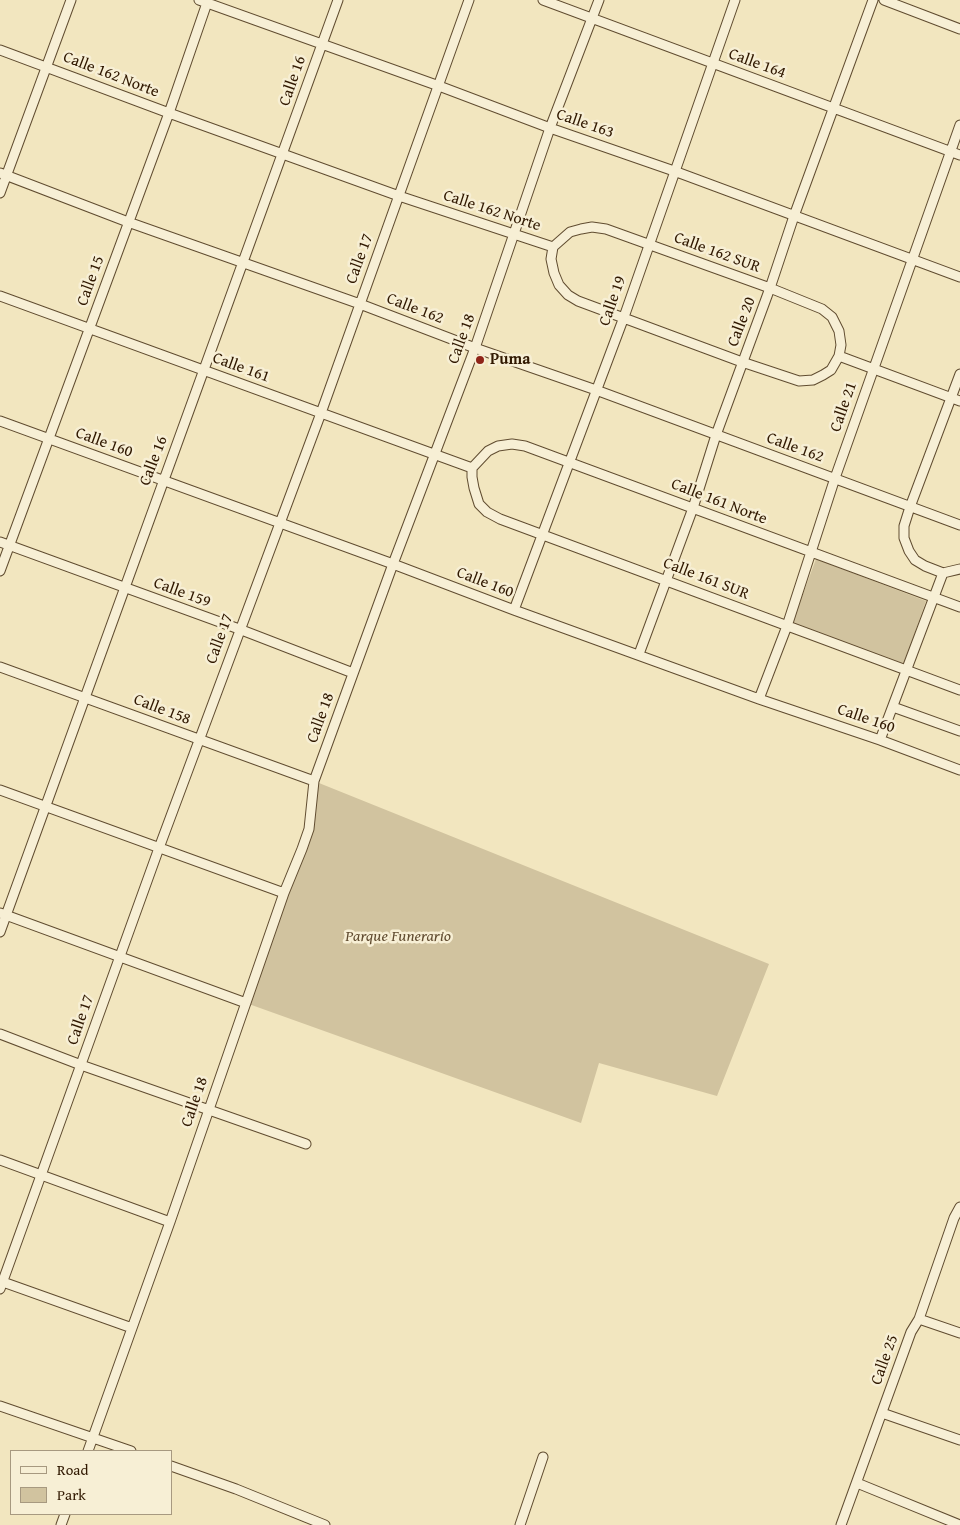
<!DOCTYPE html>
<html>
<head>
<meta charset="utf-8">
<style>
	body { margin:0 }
	#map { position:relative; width:960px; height:1525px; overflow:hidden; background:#f2e6bf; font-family:"Gentium Book Plus",serif }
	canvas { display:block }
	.legend { position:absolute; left:10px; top:1450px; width:162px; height:65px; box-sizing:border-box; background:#f7efd5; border:1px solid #a79980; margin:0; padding:6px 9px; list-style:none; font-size:15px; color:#301800 }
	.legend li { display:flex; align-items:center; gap:10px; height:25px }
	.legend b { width:25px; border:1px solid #a79980 }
</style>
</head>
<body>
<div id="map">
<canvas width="960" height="1525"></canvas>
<ul class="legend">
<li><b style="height:6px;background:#f7efd5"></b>Road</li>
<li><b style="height:14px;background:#d1c39f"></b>Park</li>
</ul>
</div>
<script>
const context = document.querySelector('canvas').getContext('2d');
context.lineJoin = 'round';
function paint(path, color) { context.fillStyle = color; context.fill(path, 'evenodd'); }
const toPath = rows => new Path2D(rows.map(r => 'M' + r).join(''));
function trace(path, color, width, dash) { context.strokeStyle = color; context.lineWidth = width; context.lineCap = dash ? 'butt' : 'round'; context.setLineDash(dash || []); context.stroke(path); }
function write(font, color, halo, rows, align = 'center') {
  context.font = font + ' "Gentium Book Plus",serif'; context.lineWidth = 5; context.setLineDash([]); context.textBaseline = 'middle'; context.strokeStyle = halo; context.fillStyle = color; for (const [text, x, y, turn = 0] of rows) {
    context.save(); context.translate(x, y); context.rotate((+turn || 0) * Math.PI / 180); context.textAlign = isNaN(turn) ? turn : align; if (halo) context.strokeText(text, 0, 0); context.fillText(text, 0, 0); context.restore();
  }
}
paint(toPath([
	[816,559,926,601,904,664,792,623],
	[314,781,769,964,717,1096,599,1063,581,1123,246,1003,312,833]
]), '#d1c39f');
const minor = toPath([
	[199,0,439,86,550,128,674,171,960,277],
	[543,0,960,155],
	[884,0,960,29],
	[0,50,169,113,399,196,553,247,551,259,554,273,559,285,568,295,578,301,742,362,799,381,813,380,823,375,831,370,839,356,960,401],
	[0,173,128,222,360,304,475,348,596,390,960,525],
	[0,193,71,0],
	[553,247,570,232,581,229,592,227,606,229,770,288,822,309,832,317,839,331,841,345,839,356],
	[0,296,472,468],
	[960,374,910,507,904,526,904,538,909,551,915,560,925,566,943,573,960,569],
	[0,421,393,564,514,610,759,699,880,740,960,770],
	[472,468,472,477,474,488,479,504,487,512,500,519,960,690],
	[472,468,488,451,498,446,512,444,525,446,960,607],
	[0,542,239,629,353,673],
	[0,571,169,113,208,0],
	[514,610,624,317,735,0],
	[639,654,693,508,716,435,770,288,794,216,873,0],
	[0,667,314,781],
	[759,699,787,626,835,478,960,125],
	[893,707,960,731],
	[880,740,943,573],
	[0,790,284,893],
	[0,913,246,1003],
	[0,932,338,0],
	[0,1034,81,1065,306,1144],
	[0,1160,170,1222],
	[0,1281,132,1328],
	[0,1289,159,848,321,413,469,0],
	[919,1319,960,1333],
	[0,1406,131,1451],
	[882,1413,960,1440],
	[88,1451,170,1222,284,893,302,849,309,829,314,781,393,564,475,348,550,128,599,0],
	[171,1466,236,1489,325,1525],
	[857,1483,960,1525],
	[61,1525,65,1514],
	[520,1525,543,1457],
	[841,1525,911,1332,919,1319,954,1218,960,1207]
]);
trace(minor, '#604c30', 11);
trace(minor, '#f7efd5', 9);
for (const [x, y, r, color] of [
	[480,360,5,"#8f2418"]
]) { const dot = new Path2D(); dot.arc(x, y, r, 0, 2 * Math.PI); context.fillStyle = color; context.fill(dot); trace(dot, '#f7efd5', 2); }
write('16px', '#301800', '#f7efd5', [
	["Calle 164",757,64,20],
	["Calle 162 Norte",111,75,21],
	["Calle 16",293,81,-71],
	["Calle 163",585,124,19],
	["Calle 162 Norte",492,211,18],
	["Calle 162 SUR",717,253,20],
	["Calle 17",360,259,-70],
	["Calle 15",91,281,-70],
	["Calle 19",613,301,-71],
	["Calle 162",415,309,21],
	["Calle 20",742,322,-69],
	["Calle 18",462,339,-70],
	["Calle 161",241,368,20],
	["Calle 21",844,407,-71],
	["Calle 160",104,443,20],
	["Calle 162",795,448,20],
	["Calle 16",154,461,-69],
	["Calle 161 Norte",719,502,21],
	["Calle 161 SUR",706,579,21],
	["Calle 160",485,583,21],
	["Calle 159",182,593,20],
	["Calle 17",220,639,-70],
	["Calle 158",162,710,21],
	["Calle 18",321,718,-70],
	["Calle 160",866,719,19],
	["Calle 17",81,1020,-71],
	["Calle 18",195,1102,-71],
	["Calle 25",885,1360,-70]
]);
write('bold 16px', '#301800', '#f7efd5', [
	["Puma",490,360]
], 'left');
write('italic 16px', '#604b30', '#f7efd5', [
	["Parque Funerario",398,937]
]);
</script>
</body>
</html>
